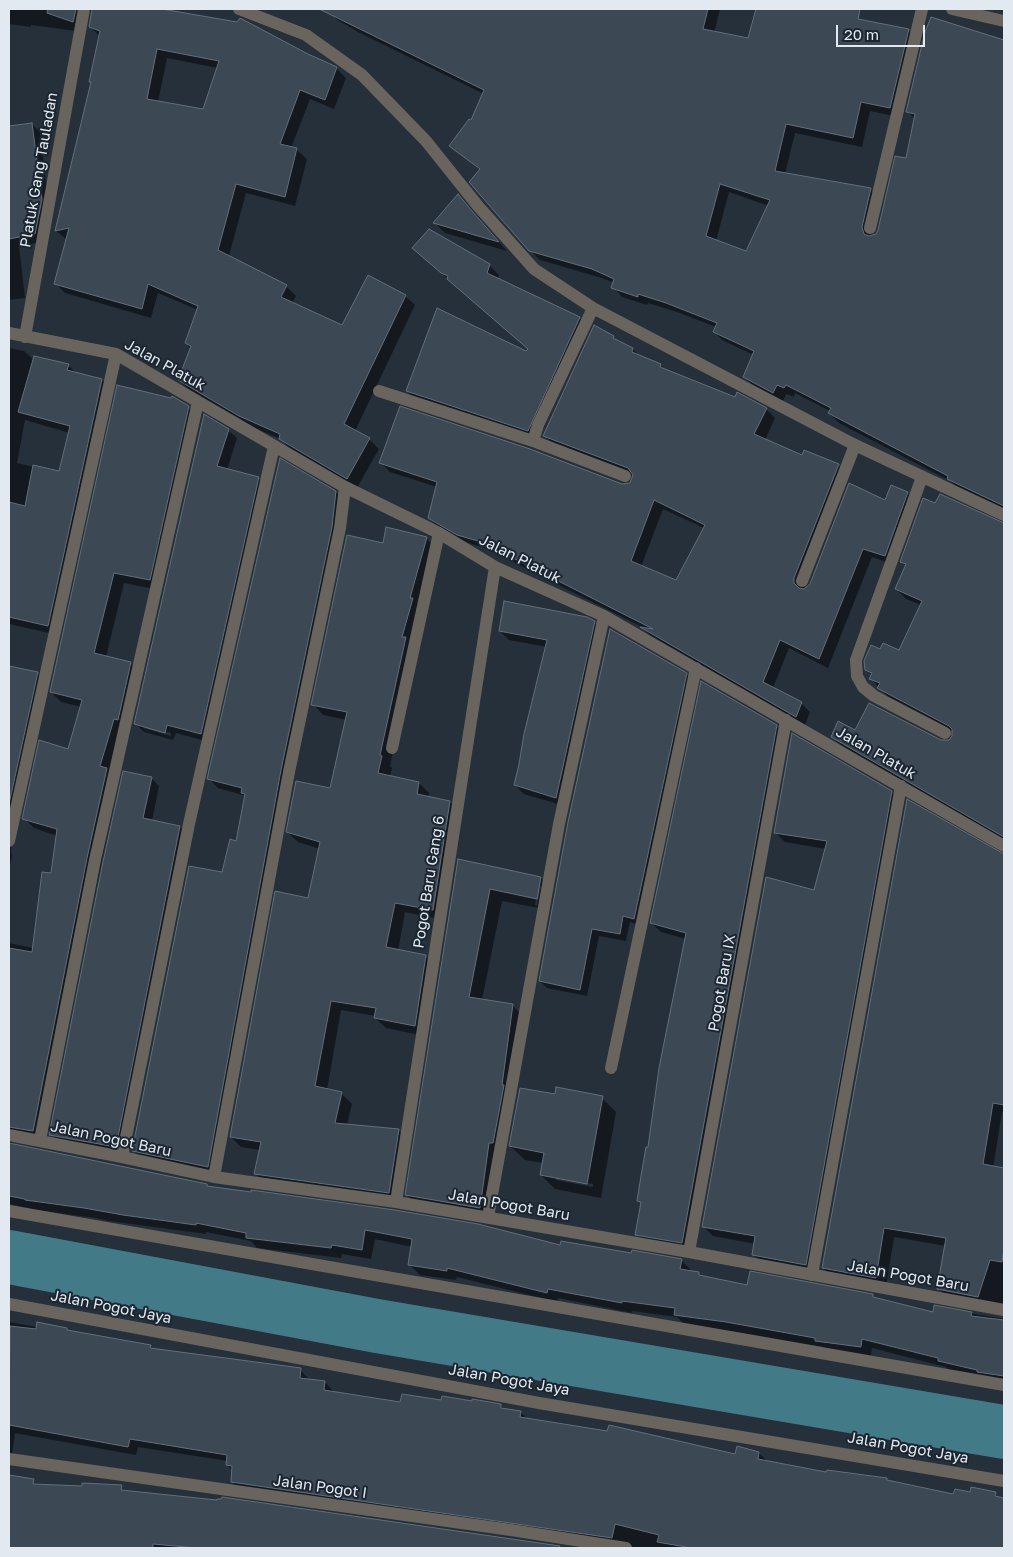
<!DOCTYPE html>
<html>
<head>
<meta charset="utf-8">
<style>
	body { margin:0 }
	#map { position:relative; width:1013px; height:1557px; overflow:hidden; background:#25303b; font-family:"Golos Text",sans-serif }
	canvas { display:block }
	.frame { position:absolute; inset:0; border:10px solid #e2e9f0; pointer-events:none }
	.scale { position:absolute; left:836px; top:25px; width:89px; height:22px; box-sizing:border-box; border:2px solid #e2e9f0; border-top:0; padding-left:6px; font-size:15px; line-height:18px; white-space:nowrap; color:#e2e9f0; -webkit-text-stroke:4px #1b2631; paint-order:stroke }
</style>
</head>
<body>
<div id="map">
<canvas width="1013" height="1557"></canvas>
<div class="frame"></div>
<div class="scale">20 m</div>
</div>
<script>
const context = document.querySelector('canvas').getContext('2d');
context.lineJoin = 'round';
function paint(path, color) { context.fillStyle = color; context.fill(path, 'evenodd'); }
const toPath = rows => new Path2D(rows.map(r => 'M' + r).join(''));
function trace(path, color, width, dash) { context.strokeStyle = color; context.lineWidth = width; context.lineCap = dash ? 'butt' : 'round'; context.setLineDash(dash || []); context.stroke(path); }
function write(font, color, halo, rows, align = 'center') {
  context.font = font + ' "Golos Text",sans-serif'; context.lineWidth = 4; context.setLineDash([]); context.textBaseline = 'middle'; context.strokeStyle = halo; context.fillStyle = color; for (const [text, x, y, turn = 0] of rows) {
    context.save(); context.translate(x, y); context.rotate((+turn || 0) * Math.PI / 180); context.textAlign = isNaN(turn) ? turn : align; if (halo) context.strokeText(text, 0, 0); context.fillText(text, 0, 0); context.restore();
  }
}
paint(toPath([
	[9,9,163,9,307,56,336,68,346,78,334,109,310,99,291,148,297,150,307,159,295,206,246,193,229,256,286,286,296,296,292,304,343,327,405,296,415,305,355,431,369,439,379,449,357,488,290,449,281,439,250,426,189,390,179,380,191,348,186,343,198,310,158,293,151,318,65,293,55,283,67,240,56,231,92,83,100,36,90,27,93,9,87,14,83,32,31,25,31,27,9,24],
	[167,58,218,68,204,111,158,102],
	[328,9,720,9,714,33,749,40,758,9,783,9,795,12,908,30,918,39,899,117,870,111,862,147,795,133,785,174,870,189,880,199,871,237,873,237,879,230,907,160,915,119,907,111,980,40,1004,47,1004,510,958,488,950,481,839,423,829,413,830,411,795,393,794,397,786,394,783,402,754,386,744,377,754,355,724,341,714,332,716,327,677,312,648,303,647,305,622,297,613,287,614,283,602,278,540,260,530,250,480,170,451,146,471,122,484,94,358,32,336,19],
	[729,192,769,206,746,253,716,241],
	[32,124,40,132,49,207,43,242,19,246,25,298,9,300,9,127],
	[458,196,468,206,507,251,445,233,435,223],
	[423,257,489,265,499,275,497,280,579,318,589,328,538,440,417,401,407,391,527,353,529,349],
	[613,337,619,343,633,349,639,356,660,365,666,371,766,409,775,418,765,440,803,456,838,465,847,474,803,591,886,502,907,493,916,502,894,565,872,557,828,668,789,648,773,688,801,703,810,712,805,725,651,636,643,629,646,629,515,563,508,555,468,543,438,527,429,518,437,487,390,472,381,463,622,485,631,484,634,476,554,445,545,436],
	[663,509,704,528,677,582,641,567],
	[9,348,24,351,34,360,68,365,77,374,102,380,112,390,58,635,9,624],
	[25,420,70,433,60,473,17,463],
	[188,407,198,417,159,590,124,583,106,657,130,663,141,673,43,1141,16,1137,11,1145,207,1185,210,1188,561,1246,681,1260,691,1270,691,1272,699,1273,703,1278,748,1286,872,1295,876,1299,934,1314,935,1307,1004,1319,1004,1384,949,1370,946,1367,872,1348,871,1356,826,1350,823,1347,737,1332,685,1325,677,1317,632,1311,632,1313,558,1298,557,1302,457,1277,456,1280,420,1275,410,1265,412,1247,375,1239,371,1259,342,1254,341,1258,257,1248,251,1241,206,1232,206,1234,109,1221,95,1218,36,1210,9,1204,9,943,33,948,52,875,57,836,34,828,24,818,68,750,82,707,61,702,51,692],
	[228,430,237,438,227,470,258,478,267,486,209,742,176,733,173,740,144,732,135,723],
	[143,725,171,733,171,736,143,728],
	[336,492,345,501,216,1175,142,1159,133,1150,223,874,237,842,246,796,218,788,209,779],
	[426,538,436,548,390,766,392,768,390,777,419,783,429,793,428,798,450,802,460,813,443,920,405,912,398,951,426,957,436,967,425,1036,386,1028,375,1018,376,1016,341,1010,327,1090,341,1093,352,1104,347,1125,399,1131,409,1141,399,1203,266,1184,256,1174,260,1150,241,1147,231,1137,309,899,320,849,298,842,287,832,331,790,347,720,323,715,313,704,384,545],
	[994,538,1004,542,1004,840,843,747,833,737,855,732,941,741,949,741,954,737,953,732,890,699,871,679,872,675,866,669,881,651,900,651,921,605,906,599,896,589,906,566,901,562],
	[594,622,603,631,565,806,524,794,515,785,547,647,509,640,500,631],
	[9,667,37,673,47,683,11,850,12,856,9,871],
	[686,674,693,681,641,926,630,922,626,941,599,936,587,996,547,988,540,981],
	[776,726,786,735,692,1251,646,1244,636,1234,642,1204,639,1201,686,939,661,932,651,923],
	[151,778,159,786,152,821,180,827,188,835,123,1155,59,1142,51,1134],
	[891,792,901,802,815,1274,764,1265,754,1255,755,1244,713,1236,703,1226,815,892,826,849,785,842,775,832],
	[1000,854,1004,854,1004,1113,1002,1112,993,1168,1004,1170,1004,1309,949,1299,939,1289,946,1246,894,1237,886,1287,833,1278,823,1268],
	[459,861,541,878,553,890,549,910,502,901,482,1000,512,1005,524,1017,492,1219,419,1207,407,1195],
	[538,886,541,886,537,906,535,905],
	[556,1096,602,1098,616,1112,601,1198,555,1189,541,1175,543,1163,525,1160,510,1146],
	[556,1177,593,1184,593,1187,556,1180],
	[9,1322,37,1327,67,1330,69,1332,150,1346,154,1350,300,1370,308,1378,308,1380,325,1382,333,1391,333,1393,401,1403,442,1402,501,1405,505,1410,520,1412,528,1419,736,1456,759,1453,767,1461,827,1474,887,1479,890,1482,954,1495,971,1493,995,1494,1000,1499,1004,1500,1004,1548,635,1548,240,1490,232,1482,233,1471,227,1465,228,1461,138,1447,136,1455,15,1433,12,1455,9,1454],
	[130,1492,218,1501,223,1499,563,1548,132,1548],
	[108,1496,104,1548,9,1548,9,1505]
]), '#0007');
trace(toPath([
	[9,1257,377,1326,1004,1432]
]), '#437a88', 54);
const building = toPath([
	[48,9,76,9,73,22,47,13,48,9],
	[92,9,162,9,237,22,240,18,308,54,337,67,325,100,300,90,280,144,297,148,285,197,236,184,218,250,287,285,281,297,342,325,368,275,406,295,344,424,370,438,347,479,279,439,280,434,239,416,178,380,191,346,185,343,198,306,148,284,142,309,54,284,69,228,55,231,91,82,89,82,100,31,89,27,92,9],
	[157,49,219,61,203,109,147,99,157,49],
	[319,9,708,9,703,29,748,38,756,9,860,9,858,19,909,29,890,108,861,102,853,138,786,124,775,171,871,188,862,227,864,234,869,236,876,234,878,230,895,156,906,158,915,114,906,112,925,32,931,17,1004,40,1004,506,947,479,948,476,828,413,831,408,786,385,784,388,777,385,773,393,743,377,754,351,713,332,717,323,666,303,638,294,638,297,611,288,614,279,592,269,529,251,469,182,480,169,449,146,469,119,471,120,484,90,319,9],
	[720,184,770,200,746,251,706,236,720,184],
	[32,123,42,199,35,234,9,239,9,126,32,123],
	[458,194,472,211,499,242,433,223,458,194],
	[429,229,490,264,487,273,580,317,528,431,406,391,437,308,526,351,528,349,447,279,448,276,441,273,412,248,429,229],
	[594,325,614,336,613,338,633,348,632,352,661,364,660,367,735,397,737,392,767,408,754,434,802,455,804,450,839,464,794,578,794,583,799,588,804,589,810,584,849,483,885,500,891,485,908,492,885,556,863,549,819,659,780,640,763,682,802,702,796,717,640,627,653,629,505,554,506,549,457,535,428,518,437,482,379,463,400,406,530,449,622,484,630,483,633,475,628,468,543,436,594,325],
	[654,500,705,525,676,580,631,561,654,500],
	[34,356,69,364,67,370,102,379,48,626,9,617,9,502,25,506,33,465,59,471,70,426,18,412,34,356],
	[117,385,171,398,172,396,189,406,150,580,114,573,94,653,131,662,118,720,114,719,100,766,107,768,87,858,33,1131,9,1127,9,948,32,952,42,872,51,873,57,829,22,819,39,740,68,749,82,700,50,692,117,385],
	[204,414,229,429,217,466,259,477,201,734,167,725,165,733,134,724,204,414],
	[280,458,336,491,332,527,281,770,208,1167,132,1151,189,866,222,872,230,839,236,841,245,794,241,793,242,788,207,779,280,458],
	[940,494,1004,523,1004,837,831,737,838,721,855,730,869,703,941,740,949,740,952,736,952,729,949,726,877,688,880,683,869,679,872,673,865,670,864,661,871,645,880,649,883,643,899,650,922,601,895,589,906,564,900,562,923,498,935,503,940,494],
	[386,527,427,537,410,598,413,598,402,637,406,637,380,755,382,756,378,773,419,782,417,794,450,801,433,910,395,903,386,947,426,955,415,1026,374,1018,376,1008,331,1001,315,1086,342,1092,335,1123,399,1129,389,1193,254,1174,261,1142,230,1137,275,891,308,898,320,842,286,832,296,781,330,788,347,712,311,705,347,535,383,543,386,527],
	[504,601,587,617,595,621,556,798,514,785,519,764,524,734,547,640,499,631,504,601],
	[610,629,687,673,634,919,623,916,620,934,592,929,580,990,539,981,568,822,610,629],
	[9,666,38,672,9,804,9,666],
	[701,681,777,725,682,1243,635,1235,641,1202,637,1201,641,1176,646,1147,648,1147,659,1068,686,933,650,923,701,681],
	[792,733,892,791,806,1265,752,1255,755,1236,702,1227,766,877,814,890,827,841,774,833,792,733],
	[123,771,152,777,143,818,180,826,116,1147,49,1135,103,862,123,771],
	[907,799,1004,854,1004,1105,993,1103,983,1164,1004,1168,1004,1249,1002,1262,990,1260,978,1297,937,1289,946,1238,884,1228,876,1278,822,1268,907,799],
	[458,859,541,877,537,899,490,889,469,997,513,1004,502,1085,504,1085,493,1143,489,1143,480,1208,405,1195,458,859],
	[556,1087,603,1096,587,1184,540,1175,544,1153,509,1146,520,1088,555,1094,556,1087],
	[9,1143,207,1184,207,1186,251,1192,251,1190,395,1210,478,1224,560,1245,561,1241,631,1253,632,1250,682,1259,680,1269,699,1272,699,1275,747,1285,750,1271,873,1294,873,1297,933,1312,934,1305,972,1312,971,1316,1004,1320,1004,1376,977,1372,977,1370,938,1361,938,1358,862,1339,861,1347,815,1341,815,1338,726,1322,674,1315,675,1308,622,1301,622,1303,548,1289,547,1293,447,1268,447,1271,408,1265,412,1239,365,1230,362,1250,332,1245,331,1248,246,1238,246,1233,196,1223,196,1225,123,1215,84,1208,25,1200,25,1199,9,1196,9,1143],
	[37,1322,67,1328,67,1330,151,1345,150,1348,301,1368,300,1378,325,1381,324,1390,400,1402,402,1394,441,1400,442,1396,472,1401,472,1399,501,1404,501,1408,521,1411,520,1417,607,1431,609,1425,735,1454,737,1446,759,1452,758,1459,826,1472,827,1470,887,1478,887,1480,953,1494,955,1489,970,1492,971,1487,996,1492,995,1496,1004,1498,1004,1548,692,1548,657,1542,659,1535,615,1524,612,1538,231,1482,232,1466,226,1465,227,1455,130,1439,128,1447,9,1425,10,1326,36,1329,37,1322],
	[9,1475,34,1479,33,1484,82,1486,82,1483,122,1485,121,1490,217,1500,217,1499,221,1499,222,1497,560,1546,559,1548,198,1548,153,1544,153,1548,9,1548,9,1475]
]);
paint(building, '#3c4854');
trace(building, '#626f7c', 1);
trace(toPath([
	[802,581,855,445]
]), '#69655e', 12);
trace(toPath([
	[239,9,306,35,362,75,426,141,478,206,534,269,593,308,855,445,1004,515],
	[952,9,1004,21],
	[870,228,922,9],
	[9,333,116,354,345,487,439,533,495,567,604,616,1004,846],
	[25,337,84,9],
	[379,391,533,441,538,425,593,308],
	[533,441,625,476],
	[922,477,856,660,857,676,863,687,874,696,945,733],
	[392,748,439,533],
	[9,841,116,354],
	[611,1068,696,668],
	[9,1135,122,1157,214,1177,396,1202,689,1252,1004,1310],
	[40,1140,95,860,198,402],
	[122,1157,189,824,274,446],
	[214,1177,289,772,340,528,345,487],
	[396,1202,495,567],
	[9,1211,1004,1385],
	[488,1217,559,824,604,616],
	[689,1252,786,720],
	[812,1275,901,786],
	[9,1304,539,1403,1004,1481],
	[9,1459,511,1530,626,1548]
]), '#69655e', 12);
write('15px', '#e2e9f0', '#1b2631', [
	["Platuk Gang Tauladan",39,170,-80],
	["Jalan Platuk",165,365,29],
	["Jalan Platuk",520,559,27],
	["Jalan Platuk",876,753,30],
	["Pogot Baru Gang 6",429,882,-81],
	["Pogot Baru IX",722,983,-80],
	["Jalan Pogot Baru",111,1139,12],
	["Jalan Pogot Baru",509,1205,10],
	["Jalan Pogot Baru",908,1276,10],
	["Jalan Pogot Jaya",111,1307,11],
	["Jalan Pogot Jaya",509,1380,10],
	["Jalan Pogot Jaya",908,1448,10],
	["Jalan Pogot I",320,1487,8]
]);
</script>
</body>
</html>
